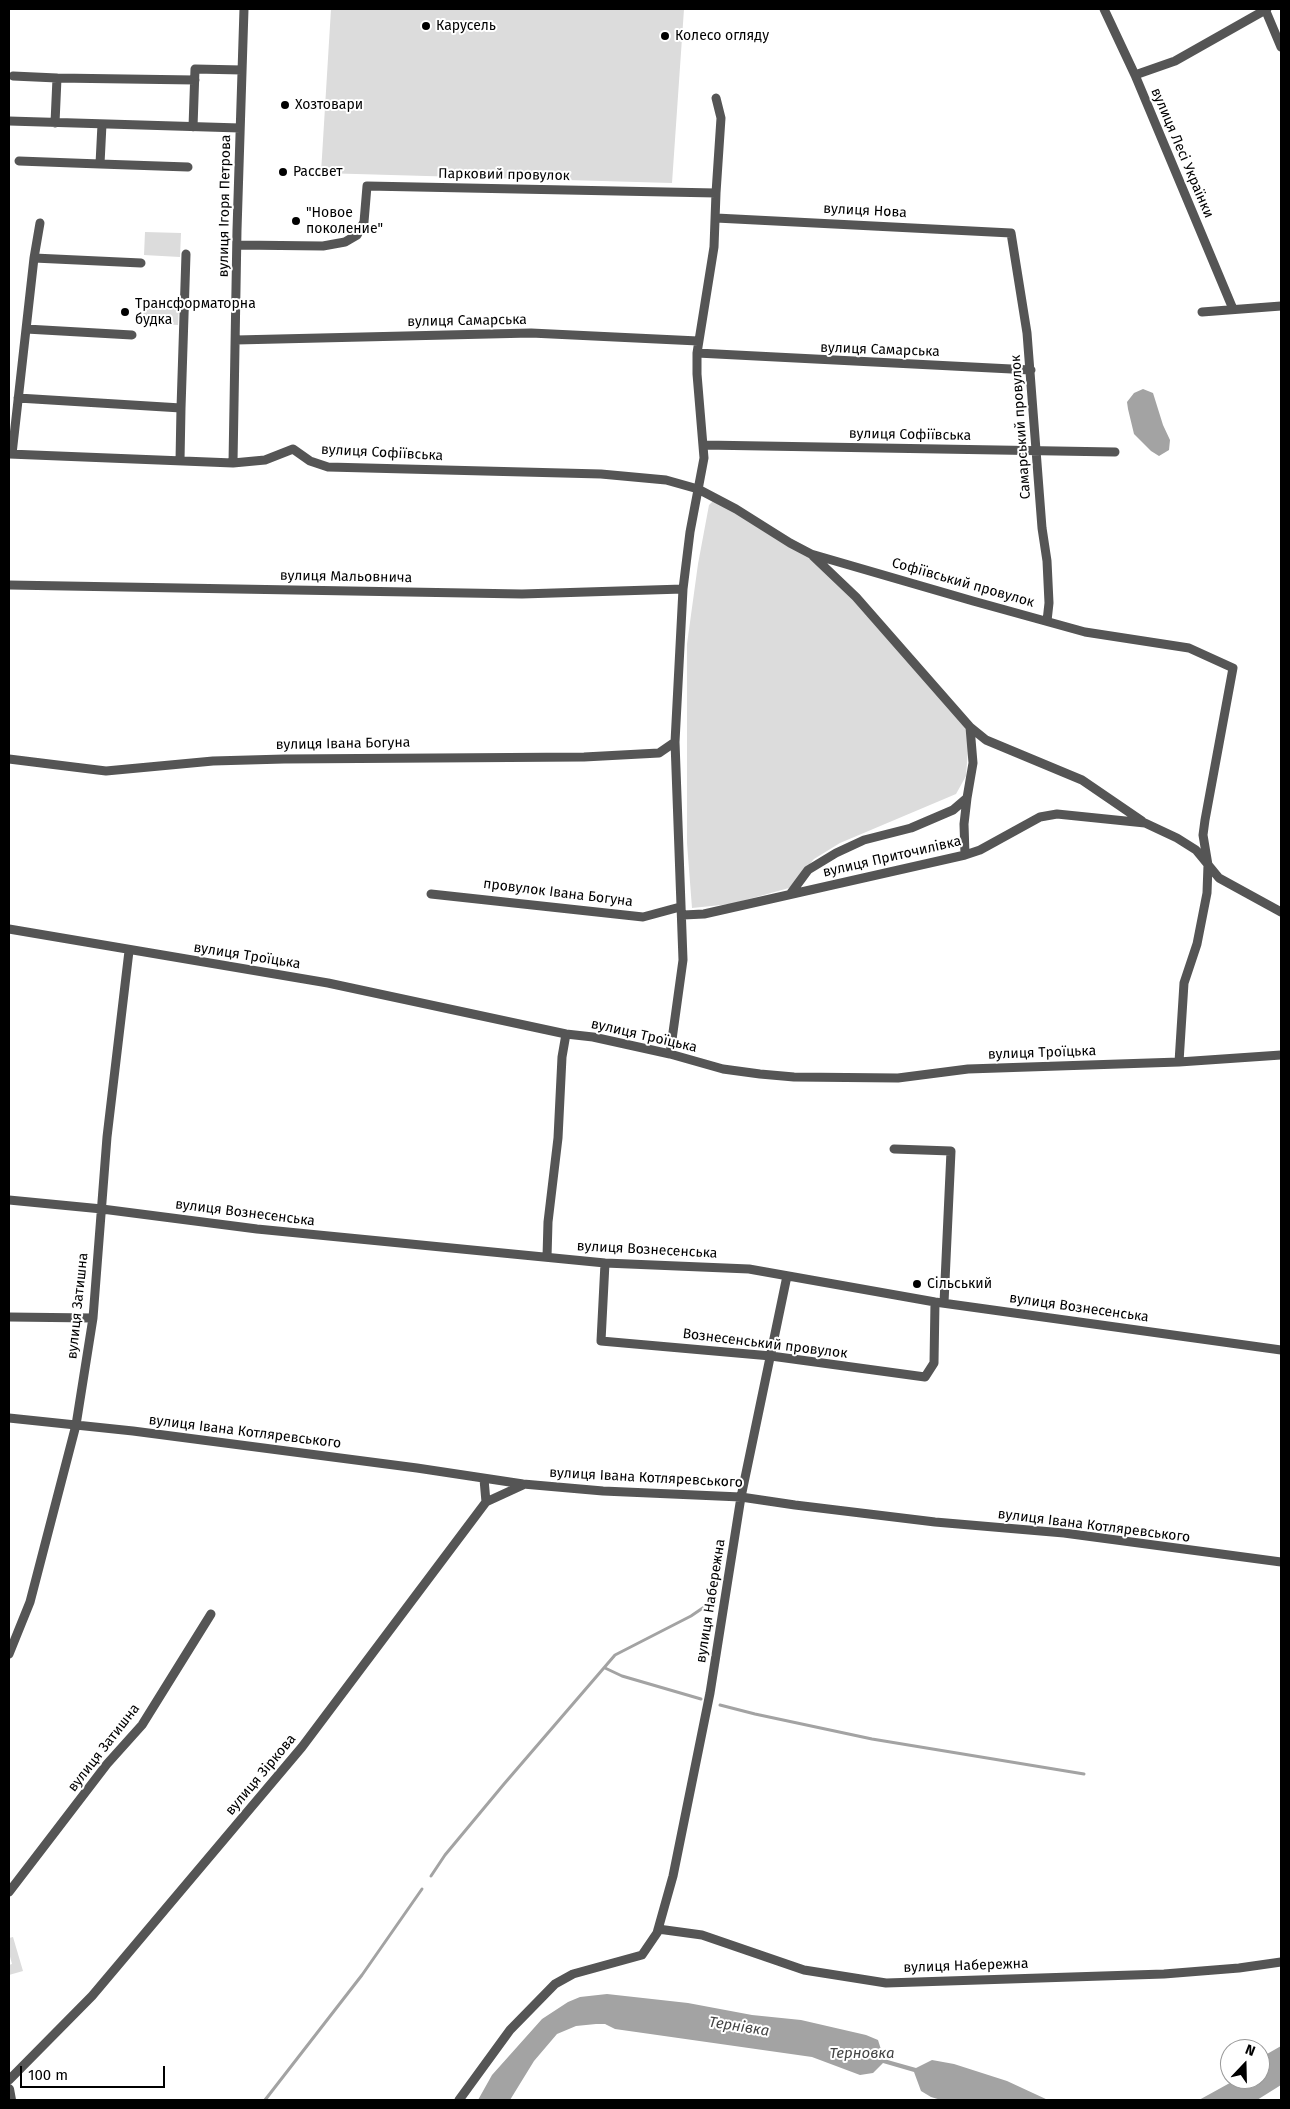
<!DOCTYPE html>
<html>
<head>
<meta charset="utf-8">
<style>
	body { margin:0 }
	#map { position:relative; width:1290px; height:2109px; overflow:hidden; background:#fff; font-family:"Fira Sans",sans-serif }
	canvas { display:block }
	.frame { position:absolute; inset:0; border:10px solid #000; pointer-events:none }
	.north { position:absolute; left:1220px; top:2039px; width:50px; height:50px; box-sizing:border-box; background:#fff; border:1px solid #999; border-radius:50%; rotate:21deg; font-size:14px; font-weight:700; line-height:20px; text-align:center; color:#000 }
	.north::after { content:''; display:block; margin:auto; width:18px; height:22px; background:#000; clip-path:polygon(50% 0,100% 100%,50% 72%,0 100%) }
	.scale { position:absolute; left:20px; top:2066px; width:145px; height:22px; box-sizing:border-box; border:2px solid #000; border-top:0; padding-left:6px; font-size:15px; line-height:18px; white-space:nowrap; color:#000; -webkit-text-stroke:4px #fff; paint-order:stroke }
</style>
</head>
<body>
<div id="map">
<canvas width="1290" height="2109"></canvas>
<div class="frame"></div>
<div class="north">N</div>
<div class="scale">100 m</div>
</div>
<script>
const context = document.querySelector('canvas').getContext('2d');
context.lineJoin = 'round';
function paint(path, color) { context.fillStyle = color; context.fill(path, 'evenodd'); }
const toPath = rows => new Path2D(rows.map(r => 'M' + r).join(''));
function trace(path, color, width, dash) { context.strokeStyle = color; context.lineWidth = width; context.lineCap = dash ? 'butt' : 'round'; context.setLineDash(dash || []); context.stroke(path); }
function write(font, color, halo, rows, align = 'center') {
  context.font = font + ' "Fira Sans",sans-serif'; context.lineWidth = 4; context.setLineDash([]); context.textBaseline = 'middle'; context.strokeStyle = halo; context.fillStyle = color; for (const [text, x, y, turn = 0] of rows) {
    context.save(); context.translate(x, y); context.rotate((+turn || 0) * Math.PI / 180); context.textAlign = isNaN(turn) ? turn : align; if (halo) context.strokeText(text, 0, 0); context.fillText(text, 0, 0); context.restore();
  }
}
paint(toPath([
	[331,9,684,9,672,183,321,173],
	[145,232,181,233,180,257,144,255],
	[143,302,179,303,178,325,141,323],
	[718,496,815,552,963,720,969,736,966,776,956,794,840,843,814,859,789,888,731,904,692,908,687,843,687,644,698,564,709,505],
	[13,1937,23,1971,9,1975,9,1965,12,1964,9,1953,9,1938]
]), '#dcdcdc');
paint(toPath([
	[1143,389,1153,393,1163,425,1170,440,1169,450,1159,456,1151,451,1134,434,1128,409,1127,402,1134,393],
	[607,1994,688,2003,752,2015,801,2020,866,2035,878,2040,884,2059,916,2068,932,2060,954,2064,1007,2081,1048,2100,941,2100,931,2097,921,2091,914,2072,883,2063,873,2073,860,2075,812,2057,615,2029,605,2024,596,2024,576,2026,557,2034,534,2061,510,2100,478,2100,492,2075,542,2019,568,2002,580,1997],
	[1281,2046,1281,2085,1257,2100,1199,2100,1237,2079,1260,2079,1260,2058]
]), '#a3a3a3');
trace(toPath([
	[605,1668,622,1676,701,1699],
	[720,1705,755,1714,872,1739,1084,1774],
	[431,1876,445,1855,504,1784,615,1655,691,1616,713,1601],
	[265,2100,362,1975,422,1889]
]), '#a3a3a3', 3);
trace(toPath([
	[1104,9,1135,75,1233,309],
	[1265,9,1281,47],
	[1135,75,1175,61,1267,9],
	[13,76,57,78],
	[9,121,240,128],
	[55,123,57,78,195,80],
	[193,127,195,69,242,70],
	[19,161,100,164,102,124],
	[100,164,188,167],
	[716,218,1011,233,1027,333,1042,528,1047,561,1049,603,1047,621],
	[238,245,323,246,345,242,357,235,364,222,367,186,716,193,721,118,716,98],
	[34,258,141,263],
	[1202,312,1281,306],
	[26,329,132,335],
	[236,340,531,333,698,341],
	[697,353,1031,370],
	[18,398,181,408,186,254],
	[704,445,1115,452],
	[9,454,233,463,265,460,293,449,310,461,328,467,601,474,666,480,698,489,736,509,790,543,811,554,973,601,1085,632,1189,648,1233,668,1205,820,1203,835,1208,865,1207,893,1197,944,1184,983,1179,1062],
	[12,454,34,258,40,223],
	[180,461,181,408],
	[233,463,237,230,244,9],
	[9,585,522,594,683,589],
	[970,727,986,740,1082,780,1142,821],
	[9,759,106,771,213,761,284,759,584,757,659,753,675,742],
	[965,855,964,824,967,798],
	[791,893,808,870,836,853,864,840,911,828,953,810,967,798,973,763,970,727,856,597,813,556],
	[431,894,643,917,680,907],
	[683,915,704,914,965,855,980,850,1040,817,1057,814,1145,823,1177,838,1196,850,1219,878,1281,912],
	[9,929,328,983,566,1034,593,1037,670,1054,723,1069,760,1074,794,1077,898,1078,968,1069,1179,1062,1281,1055],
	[670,1054,683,960,675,742,683,589,690,532,704,458,697,374,697,353,714,247,716,193],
	[894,1149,951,1151,944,1303],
	[9,1200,102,1209,257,1229,605,1263,749,1269,935,1302,1281,1350],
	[547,1257,548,1222,558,1138,562,1057,566,1034],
	[605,1263,601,1341,771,1356,925,1377,934,1363,935,1302],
	[9,1317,93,1318],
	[9,1418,133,1431,417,1468,523,1484,603,1491,741,1497,795,1505,935,1522,1064,1533,1281,1562],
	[484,1479,486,1502],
	[9,1654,30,1602,76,1425,93,1318,107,1137,129,951],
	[9,1892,107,1764,142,1725,211,1614],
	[658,1929,702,1935,804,1970,886,1983,1164,1974,1239,1968,1281,1962],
	[9,2080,92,1996,302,1747,486,1502,523,1485],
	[459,2100,510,2030,555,1984,573,1974,642,1955,657,1933,673,1876,710,1693,741,1497,787,1276]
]), '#555', 9);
trace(toPath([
	[9,2089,11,2100]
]), '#555', 10);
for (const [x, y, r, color] of [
	[426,26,5,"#000"],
	[665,36,5,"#000"],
	[285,105,5,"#000"],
	[283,172,5,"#000"],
	[296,221,5,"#000"],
	[125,312,5,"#000"],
	[917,1284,5,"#000"]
]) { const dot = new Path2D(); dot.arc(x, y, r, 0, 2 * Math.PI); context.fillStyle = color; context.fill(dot); trace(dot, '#fff', 2); }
write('14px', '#000', '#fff', [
	["Карусель",436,26],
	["Колесо огляду",675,36],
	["Хозтовари",295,105],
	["Рассвет",293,172],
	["\"Новое",306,213],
	["поколение\"",306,229],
	["Трансформаторна",135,304],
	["будка",135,320],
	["Сільський",927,1284]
], 'left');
write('14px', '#000', '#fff', [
	["вулиця Лесі Українки",1182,153,67],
	["Парковий провулок",504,175,1],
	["вулиця Ігоря Петрова",225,206,-89],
	["вулиця Нова",865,211,3],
	["вулиця Самарська",467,321,-1],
	["вулиця Самарська",880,350,2],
	["Самарський провулок",1021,427,-94],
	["вулиця Софіївська",910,435,1],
	["вулиця Софіївська",382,453,3],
	["вулиця Мальовнича",346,577,1],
	["Софіївський провулок",963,583,16],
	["вулиця Івана Богуна",343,744,-1],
	["вулиця Приточилівка",892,857,-13],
	["провулок Івана Богуна",558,893,7],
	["вулиця Троїцька",247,956,9],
	["вулиця Троїцька",644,1036,13],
	["вулиця Троїцька",1042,1053,-2],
	["вулиця Вознесенська",245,1213,7],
	["вулиця Вознесенська",647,1250,3],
	["вулиця Затишна",78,1306,-84],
	["вулиця Вознесенська",1079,1308,8],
	["Вознесенський провулок",765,1344,7],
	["вулиця Івана Котляревського",245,1432,7],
	["вулиця Івана Котляревського",646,1478,3],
	["вулиця Івана Котляревського",1094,1526,7],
	["вулиця Набережна",711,1601,-81],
	["вулиця Затишна",104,1748,-52],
	["вулиця Зіркова",261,1775,-50],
	["вулиця Набережна",966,1966,-2]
]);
write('italic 15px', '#444', '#fff', [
	["Тернівка",739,2027,9],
	["Терновка",862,2054]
]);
</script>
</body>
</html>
